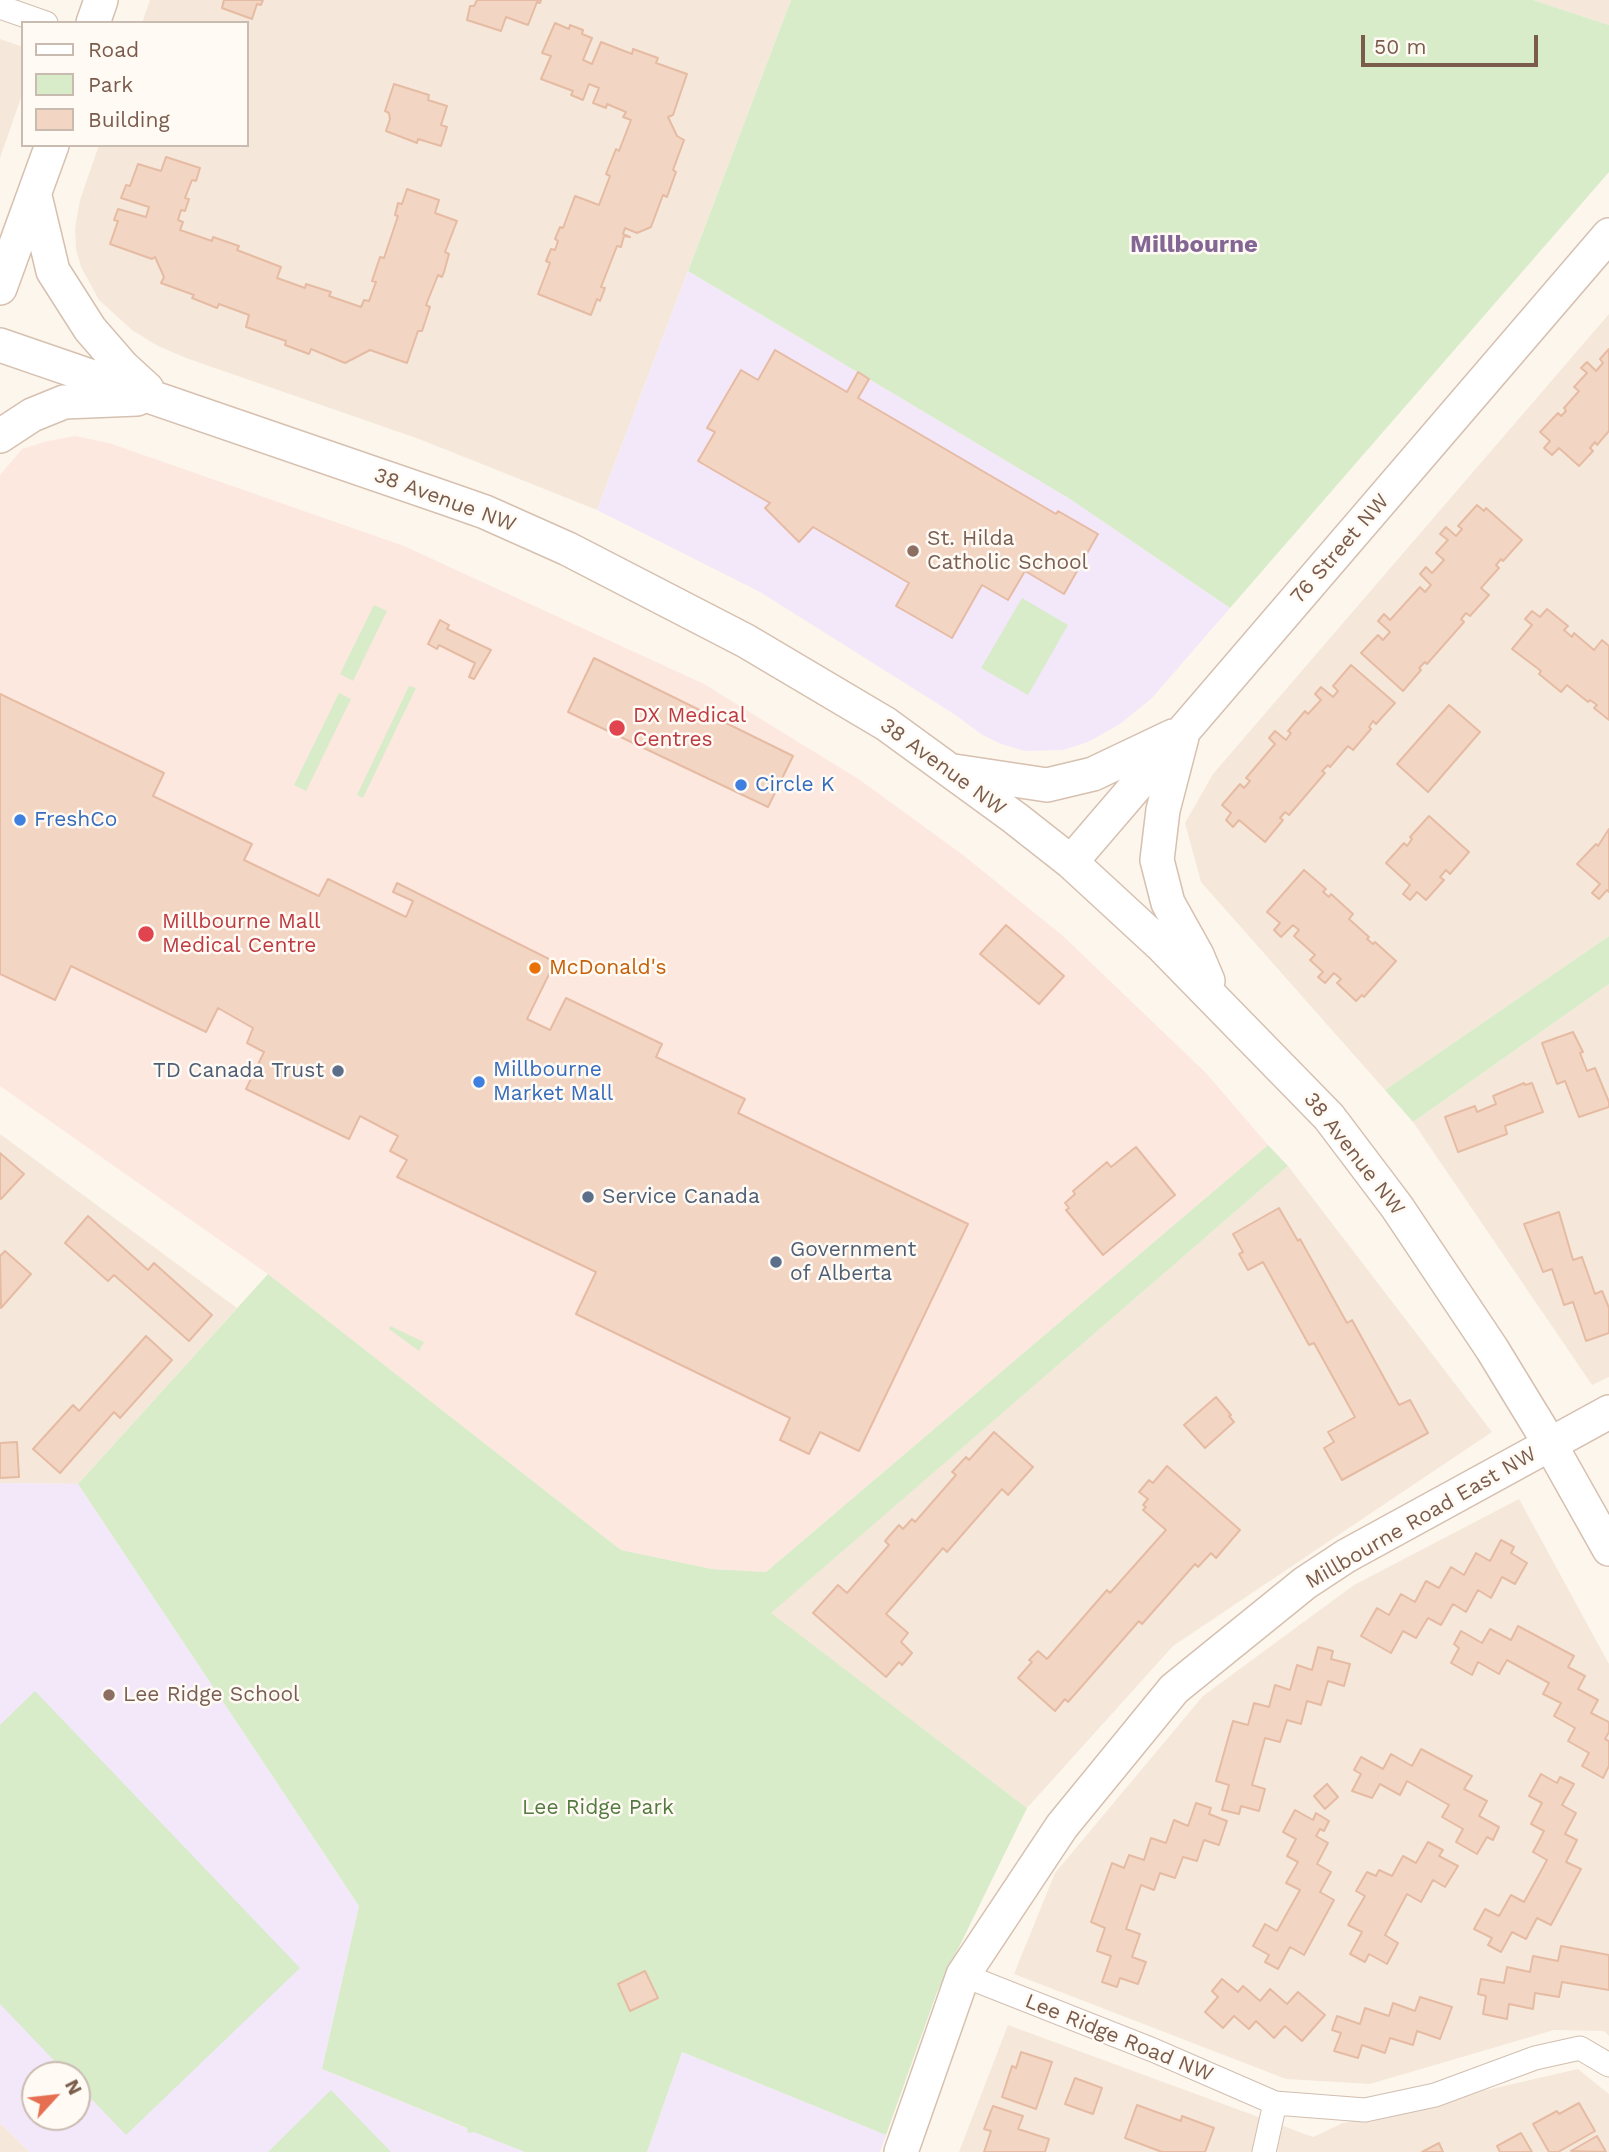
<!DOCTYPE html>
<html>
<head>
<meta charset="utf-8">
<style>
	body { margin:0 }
	#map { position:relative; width:1609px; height:2152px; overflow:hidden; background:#fdf6ec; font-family:"Work Sans",sans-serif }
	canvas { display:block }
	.legend { position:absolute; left:21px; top:21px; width:228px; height:126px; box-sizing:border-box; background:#fffaf3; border:2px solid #cabbb1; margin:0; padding:9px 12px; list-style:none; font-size:21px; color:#7a5c4d }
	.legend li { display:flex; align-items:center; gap:14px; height:35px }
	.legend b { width:35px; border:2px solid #cabbb1 }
	.north { position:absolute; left:21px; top:2061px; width:70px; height:70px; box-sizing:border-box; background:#fffaf3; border:2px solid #cabbb1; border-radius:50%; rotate:63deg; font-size:19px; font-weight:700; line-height:28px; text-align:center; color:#7a5c4d }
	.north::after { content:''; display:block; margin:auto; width:24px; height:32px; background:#e76f51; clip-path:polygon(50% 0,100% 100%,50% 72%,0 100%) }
	.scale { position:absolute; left:1361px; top:35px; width:177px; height:32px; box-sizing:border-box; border:4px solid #7a5c4d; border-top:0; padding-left:9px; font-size:21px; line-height:24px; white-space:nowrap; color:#7a5c4d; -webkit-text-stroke:5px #fffaf3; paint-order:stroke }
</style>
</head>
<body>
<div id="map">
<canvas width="1609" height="2152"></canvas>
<ul class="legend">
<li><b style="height:9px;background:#fff"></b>Road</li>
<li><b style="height:19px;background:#d8ecc9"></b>Park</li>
<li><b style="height:19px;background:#f3d5c3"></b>Building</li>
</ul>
<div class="north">N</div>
<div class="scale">50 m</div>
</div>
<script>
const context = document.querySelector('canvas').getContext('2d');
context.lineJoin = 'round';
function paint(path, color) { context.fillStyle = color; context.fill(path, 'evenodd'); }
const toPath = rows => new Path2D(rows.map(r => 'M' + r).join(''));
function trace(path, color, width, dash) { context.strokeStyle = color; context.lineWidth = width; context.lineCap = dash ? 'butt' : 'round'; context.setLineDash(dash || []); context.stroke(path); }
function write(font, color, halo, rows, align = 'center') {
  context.font = font + ' "Work Sans",sans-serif'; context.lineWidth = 5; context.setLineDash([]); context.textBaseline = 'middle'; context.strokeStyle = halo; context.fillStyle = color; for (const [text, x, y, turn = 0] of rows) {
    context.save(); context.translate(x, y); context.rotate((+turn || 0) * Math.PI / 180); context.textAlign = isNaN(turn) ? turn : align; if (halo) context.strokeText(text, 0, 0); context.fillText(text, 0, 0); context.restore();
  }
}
paint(toPath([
	[150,0,791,0,597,510,419,439,186,358,158,346,132,330,99,300,81,267,76,249,75,228,80,200,99,145,247,145,247,23,142,23],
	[1533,0,1609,0,1609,25],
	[0,39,23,47,23,92,0,158],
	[1609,314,1609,936,1385,1090,1201,882,1185,823,1213,774],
	[1609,984,1609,1377,1592,1385,1413,1122],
	[0,1134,237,1308,78,1484,0,1483],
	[1288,1166,1492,1432,1173,1646,1027,1808,770,1613],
	[1519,1499,1609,1664,1609,2036,1604,2031,1554,2030,1370,2084,1286,2079,1014,1974,1055,1873,1203,1696,1354,1585],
	[1008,2025,1313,2137,1343,2123,1578,2069,1609,2094,1609,2152,959,2152],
	[0,2123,30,2152,0,2152]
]), '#f5e8da');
paint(toPath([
	[75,436,109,443,404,546,704,684,860,780,963,855,1063,936,1206,1073,1268,1145,766,1572,712,1569,621,1550,268,1274,0,1086,0,475,22,449,44,442]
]), '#fde8e0');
paint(toPath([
	[688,271,1070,499,1230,608,1152,698,1120,724,1088,742,1063,750,1025,751,1001,744,981,734,954,714,760,592,597,510],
	[0,1483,78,1484,359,1906,322,2069,525,2152,30,2152,0,2123],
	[35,2075,77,2075,77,2117,35,2117],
	[682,2052,886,2135,880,2152,647,2152]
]), '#f3e8fa');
paint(toPath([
	[791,0,1533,0,1609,25,1609,172,1230,608,1070,499,688,271],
	[1022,598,1068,625,1028,695,981,668],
	[374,605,387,611,353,681,340,674],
	[409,686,416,688,363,798,357,795],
	[339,693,351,699,306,791,294,785],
	[1609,936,1609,984,1413,1122,1385,1090],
	[1268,1145,1288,1166,771,1613,1027,1808,937,1992,886,2135,682,2052,647,2152,525,2152,474,2132,468,2133,467,2128,322,2069,359,1906,78,1484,268,1274,621,1550,712,1569,766,1572],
	[390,1326,424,1342,419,1351,389,1329],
	[35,1691,300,1968,126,2135,77,2084,77,2075,68,2075,0,2004,0,1725],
	[331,2090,391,2152,268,2152]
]), '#d8ecc9');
const building = toPath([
	[224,0,263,0,261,5,257,4,252,19,222,8,224,0],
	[477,0,541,0,540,3,537,2,528,25,506,17,501,31,467,20,470,6,474,6,477,0],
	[555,23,569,29,570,25,583,30,582,34,592,38,583,60,592,64,601,42,632,54,633,49,658,58,656,63,687,74,673,115,668,117,677,136,684,140,673,170,676,172,667,197,663,195,651,227,637,233,625,228,623,234,630,237,624,236,621,247,617,246,601,287,605,288,600,301,597,299,591,315,538,294,550,263,546,261,551,249,555,250,558,241,555,239,560,227,563,228,575,196,599,205,610,176,606,174,616,149,619,151,631,120,623,117,626,112,607,104,606,108,593,103,599,88,589,84,583,100,571,95,573,91,541,79,551,56,542,53,555,23],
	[394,84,429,95,428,100,447,106,441,125,447,127,441,146,418,139,417,143,386,131,390,119,389,113,385,111,394,84],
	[166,157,200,168,196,181,192,180,185,198,189,199,185,211,181,210,178,220,183,222,180,230,212,241,213,237,239,246,237,250,281,267,277,278,305,288,306,284,331,292,329,296,361,307,364,300,369,301,376,282,372,281,380,257,384,258,398,216,395,215,398,203,402,204,407,189,439,200,435,213,457,221,445,252,449,254,444,272,442,277,438,275,426,305,430,307,422,331,418,331,407,363,370,350,345,363,311,349,309,354,285,345,286,341,246,327,249,315,219,304,217,308,192,298,194,295,161,283,164,277,155,257,152,259,110,244,118,221,114,220,118,209,146,217,149,207,121,198,126,185,130,186,138,164,161,171,166,157],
	[1609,349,1609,431,1597,445,1595,442,1590,448,1593,451,1579,466,1559,448,1552,455,1544,448,1550,441,1540,432,1558,413,1561,416,1566,411,1564,408,1579,391,1574,387,1587,373,1581,368,1587,362,1596,371,1603,363,1600,359,1609,349],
	[775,350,847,392,858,372,869,379,858,398,1056,514,1058,511,1098,534,1064,594,1025,571,1008,600,982,585,952,638,896,606,909,583,813,527,799,542,765,508,770,503,698,461,715,432,707,428,741,370,758,380,775,350],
	[1477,505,1484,511,1486,508,1522,540,1503,561,1501,559,1496,565,1499,568,1481,588,1489,595,1470,616,1466,613,1461,619,1464,622,1427,664,1425,662,1419,668,1421,670,1403,691,1361,653,1378,635,1383,640,1390,632,1378,621,1384,614,1390,620,1420,587,1425,592,1431,585,1420,574,1426,567,1432,573,1444,560,1436,553,1448,540,1440,534,1446,527,1456,536,1462,529,1458,526,1477,505],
	[1547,609,1568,626,1564,630,1572,637,1574,633,1594,650,1602,640,1609,646,1609,720,1594,708,1597,705,1590,700,1588,702,1567,685,1561,692,1539,674,1541,671,1512,649,1532,625,1525,619,1532,611,1540,617,1547,609],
	[440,620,449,625,447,629,491,650,474,679,469,677,475,663,439,645,437,649,428,644,440,620],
	[594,658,793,756,768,807,568,712,594,658],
	[1351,665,1395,703,1376,724,1373,721,1369,727,1371,729,1353,750,1348,746,1330,767,1328,765,1322,771,1325,773,1289,815,1285,812,1280,818,1283,820,1265,842,1239,820,1233,827,1226,820,1231,813,1222,805,1240,784,1244,788,1250,781,1246,778,1275,744,1269,738,1275,731,1286,740,1291,733,1288,731,1305,711,1308,714,1321,700,1315,694,1321,687,1333,697,1338,691,1333,686,1351,665],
	[0,694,164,773,153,796,252,844,244,860,296,885,319,896,328,879,406,917,413,901,393,892,397,883,555,962,527,1019,550,1030,566,998,662,1044,656,1057,745,1099,738,1113,968,1224,859,1451,820,1432,809,1454,780,1440,790,1418,576,1314,596,1272,397,1177,407,1160,390,1151,398,1136,360,1116,349,1139,246,1089,264,1052,247,1043,253,1028,218,1008,206,1032,71,966,55,1000,0,974,0,694],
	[1449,705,1480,732,1428,792,1397,764,1449,705],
	[1429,816,1469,852,1450,874,1446,870,1440,877,1444,880,1426,900,1417,892,1410,900,1403,894,1410,885,1386,863,1404,843,1407,846,1412,839,1410,837,1429,816],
	[1609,829,1609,892,1607,890,1599,899,1592,893,1600,884,1577,864,1596,844,1598,846,1609,829],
	[1304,870,1326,889,1323,892,1329,897,1331,894,1353,914,1349,919,1369,937,1367,939,1373,944,1375,942,1396,961,1364,997,1362,995,1356,1001,1337,983,1341,979,1334,973,1325,983,1318,977,1323,972,1310,960,1315,955,1294,936,1299,930,1293,925,1281,937,1274,930,1280,923,1267,912,1304,870],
	[1006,925,1064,976,1039,1004,980,954,1006,925],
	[1573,1032,1583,1052,1580,1053,1587,1071,1595,1068,1609,1102,1609,1107,1579,1117,1565,1081,1557,1084,1542,1043,1573,1032],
	[1524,1083,1525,1085,1532,1083,1543,1112,1505,1126,1507,1134,1458,1152,1445,1117,1475,1106,1477,1112,1496,1104,1493,1096,1524,1083],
	[1136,1147,1175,1195,1103,1255,1066,1210,1069,1208,1065,1203,1075,1194,1073,1191,1107,1162,1111,1167,1136,1147],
	[0,1153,24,1174,1,1199,0,1198,0,1153],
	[1279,1208,1298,1241,1300,1239,1347,1323,1352,1320,1399,1405,1410,1400,1428,1433,1342,1480,1324,1448,1334,1442,1328,1432,1355,1417,1314,1343,1309,1345,1263,1262,1248,1270,1239,1254,1243,1252,1233,1234,1279,1208],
	[1559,1212,1573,1260,1582,1257,1595,1294,1602,1291,1609,1308,1609,1333,1586,1341,1573,1302,1564,1305,1552,1269,1543,1272,1524,1224,1559,1212],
	[88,1216,148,1270,154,1263,212,1315,189,1341,114,1275,108,1281,65,1243,88,1216],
	[5,1251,31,1274,1,1308,0,1256,5,1251],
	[146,1336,172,1360,120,1418,114,1412,60,1473,33,1449,73,1405,79,1411,146,1336],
	[1216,1397,1231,1415,1229,1416,1234,1422,1205,1448,1184,1425,1216,1397],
	[994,1432,1033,1467,1008,1495,1002,1489,947,1552,943,1548,886,1614,908,1633,901,1642,912,1653,902,1665,899,1662,886,1677,813,1613,838,1585,847,1593,889,1545,885,1541,899,1525,903,1529,912,1519,915,1522,956,1475,952,1472,966,1457,969,1460,994,1432],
	[17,1442,19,1477,0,1478,0,1443,17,1442],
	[1167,1466,1240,1530,1216,1558,1211,1553,1198,1567,1195,1564,1142,1624,1139,1621,1068,1702,1065,1699,1055,1711,1018,1678,1032,1662,1029,1660,1038,1651,1047,1659,1107,1590,1110,1593,1166,1530,1143,1510,1146,1507,1143,1505,1148,1499,1139,1492,1149,1480,1153,1483,1167,1466],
	[1501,1540,1514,1547,1511,1553,1527,1563,1515,1584,1502,1577,1491,1598,1478,1590,1466,1612,1453,1604,1441,1625,1428,1618,1416,1638,1403,1631,1391,1653,1361,1636,1377,1608,1389,1615,1401,1594,1415,1602,1426,1581,1439,1588,1451,1567,1464,1575,1476,1553,1490,1561,1501,1540],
	[1518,1626,1574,1656,1568,1667,1585,1676,1578,1689,1598,1700,1591,1713,1609,1722,1609,1732,1605,1739,1609,1741,1609,1766,1603,1778,1582,1766,1589,1753,1568,1741,1575,1728,1554,1716,1561,1703,1543,1694,1549,1683,1507,1660,1499,1674,1478,1662,1472,1675,1451,1663,1459,1648,1454,1644,1461,1631,1482,1643,1490,1629,1511,1640,1518,1626],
	[1318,1647,1333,1651,1331,1659,1350,1664,1344,1686,1328,1681,1321,1705,1307,1701,1301,1724,1287,1720,1280,1742,1265,1738,1252,1785,1265,1789,1259,1811,1241,1806,1239,1814,1222,1810,1229,1785,1216,1781,1233,1721,1248,1725,1254,1703,1269,1707,1275,1685,1290,1690,1297,1665,1312,1670,1318,1647],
	[1421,1749,1472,1776,1464,1789,1487,1801,1479,1816,1499,1827,1493,1840,1487,1837,1477,1854,1456,1842,1463,1829,1442,1817,1449,1805,1407,1781,1400,1795,1380,1784,1372,1798,1352,1791,1361,1774,1354,1770,1361,1757,1383,1769,1391,1754,1412,1766,1421,1749],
	[1541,1774,1557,1783,1560,1777,1574,1784,1562,1805,1576,1813,1565,1834,1577,1840,1566,1862,1581,1869,1551,1925,1537,1918,1526,1939,1512,1932,1501,1952,1488,1945,1492,1938,1474,1929,1485,1909,1499,1916,1511,1895,1524,1902,1547,1860,1533,1852,1544,1831,1531,1824,1542,1803,1529,1796,1541,1774],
	[1327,1784,1338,1797,1325,1809,1314,1796,1327,1784],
	[1196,1803,1211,1808,1209,1814,1227,1821,1219,1845,1204,1840,1197,1861,1183,1857,1175,1878,1160,1873,1154,1890,1141,1885,1126,1929,1140,1934,1132,1957,1146,1962,1138,1984,1120,1978,1117,1987,1102,1982,1111,1956,1097,1951,1105,1928,1091,1922,1112,1863,1124,1868,1129,1855,1144,1860,1151,1838,1166,1843,1174,1820,1188,1826,1196,1803],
	[1295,1810,1313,1820,1316,1813,1329,1821,1324,1831,1320,1829,1316,1836,1328,1843,1317,1864,1331,1872,1320,1892,1334,1900,1304,1955,1290,1947,1278,1969,1265,1962,1269,1955,1253,1946,1265,1924,1277,1931,1300,1890,1286,1883,1298,1862,1287,1856,1296,1839,1283,1832,1295,1810],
	[1428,1842,1443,1850,1439,1856,1458,1866,1445,1887,1433,1880,1421,1902,1407,1894,1385,1935,1398,1943,1387,1964,1369,1954,1365,1962,1350,1954,1362,1932,1348,1925,1365,1896,1356,1891,1367,1872,1376,1876,1379,1870,1392,1876,1403,1856,1416,1863,1428,1842],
	[1561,1946,1609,1955,1609,1990,1562,1982,1559,1997,1535,1993,1533,2009,1509,2004,1507,2019,1483,2014,1486,1996,1478,1994,1481,1979,1504,1983,1507,1967,1530,1972,1533,1956,1558,1961,1561,1946],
	[645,1971,658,1998,630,2011,618,1984,645,1971],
	[1222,1979,1238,1992,1243,1986,1260,2001,1270,1989,1287,2004,1298,1992,1325,2015,1302,2041,1285,2026,1274,2038,1256,2021,1249,2029,1234,2016,1223,2028,1205,2012,1218,1997,1212,1991,1222,1979],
	[1420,1997,1452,2007,1440,2039,1417,2031,1413,2045,1390,2038,1385,2053,1362,2045,1358,2058,1334,2051,1341,2033,1332,2030,1337,2016,1360,2024,1365,2008,1389,2016,1393,2003,1415,2011,1420,1997],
	[1021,2052,1052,2062,1036,2109,1002,2097,1012,2066,1016,2068,1021,2052],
	[1075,2078,1102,2088,1093,2114,1065,2104,1075,2078],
	[1579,2103,1595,2131,1558,2152,1549,2152,1533,2124,1557,2111,1559,2114,1579,2103],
	[1137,2105,1181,2121,1182,2116,1214,2128,1205,2152,1162,2152,1125,2138,1137,2105],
	[993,2106,1023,2116,1018,2129,1049,2139,1045,2152,984,2152,991,2131,984,2129,993,2106],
	[1521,2133,1532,2152,1500,2152,1497,2146,1521,2133],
	[1597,2136,1606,2152,1571,2151,1597,2136],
	[1439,2143,1443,2152,1422,2152,1439,2143]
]);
paint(building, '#f3d5c3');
trace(building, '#e6bba3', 2);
const street = toPath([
	[0,7,46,23],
	[963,1975,1153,2050,1275,2103,1365,2110,1435,2095,1535,2058,1580,2048,1609,2065],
	[1264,2152,1275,2103]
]);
const secondary = toPath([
	[93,23,101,0],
	[35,196,53,271,90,329,123,367,147,389],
	[0,288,52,145],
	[0,345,448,499,485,512,568,549,746,641,886,724,1015,818,1071,862,1160,944,1329,1117,1397,1207,1492,1349,1550,1444,1609,1549],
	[0,436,32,415,64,402,137,399],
	[1182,737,1163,810,1157,860,1168,903,1197,955,1208,981],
	[954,771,1047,785,1093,774,1173,736],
	[1071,862,1609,235],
	[901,2152,963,1975,1062,1826,1174,1689,1305,1583,1346,1556,1609,1412]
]);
trace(street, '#d1beb0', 25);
trace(secondary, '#d6c0b0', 36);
trace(street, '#fff', 23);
trace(secondary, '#fff', 33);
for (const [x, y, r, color] of [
	[913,551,7,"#8d6e63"],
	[617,728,9,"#e0444e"],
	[741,785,7,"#3f7fe0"],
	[20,820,7,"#3f7fe0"],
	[146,934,9,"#e0444e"],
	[535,968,7,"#e8710a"],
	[338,1071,7,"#5c6f8a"],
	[479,1082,7,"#3f7fe0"],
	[588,1197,7,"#5c6f8a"],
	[776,1262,7,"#5c6f8a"],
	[109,1695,7,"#8d6e63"]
]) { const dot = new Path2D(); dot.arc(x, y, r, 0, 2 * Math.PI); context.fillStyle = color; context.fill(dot); trace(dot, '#fffaf3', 2.5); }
write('21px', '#7a5c4d', '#fffaf3', [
	["38 Avenue NW",445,500,20],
	["76 Street NW",1340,549,-49],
	["38 Avenue NW",943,767,36],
	["38 Avenue NW",1354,1154,52],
	["Millbourne Road East NW",1421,1518,-30],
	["Lee Ridge Road NW",1119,2038,22]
]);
write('21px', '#785e54', '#fffaf3', [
	["St. Hilda",927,539],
	["Catholic School",927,563],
	["Lee Ridge School",123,1695]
], 'left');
write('21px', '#be3a42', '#fffaf3', [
	["DX Medical",633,716],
	["Centres",633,740],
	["Millbourne Mall",162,922],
	["Medical Centre",162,946]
], 'left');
write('21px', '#366cbe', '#fffaf3', [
	["Circle K",755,785],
	["FreshCo",34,820],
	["Millbourne",493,1070],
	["Market Mall",493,1094]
], 'left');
write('21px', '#c56008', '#fffaf3', [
	["McDonald's",549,968]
], 'left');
write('21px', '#4e5e75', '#fffaf3', [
	["TD Canada Trust",324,1071,"right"],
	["Service Canada",602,1197],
	["Government",790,1250],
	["of Alberta",790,1274]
], 'left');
write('21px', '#537a41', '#fffaf3', [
	["Lee Ridge Park",598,1808]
]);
write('bold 24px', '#846695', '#fffaf3', [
	["Millbourne",1194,245]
]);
</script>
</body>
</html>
